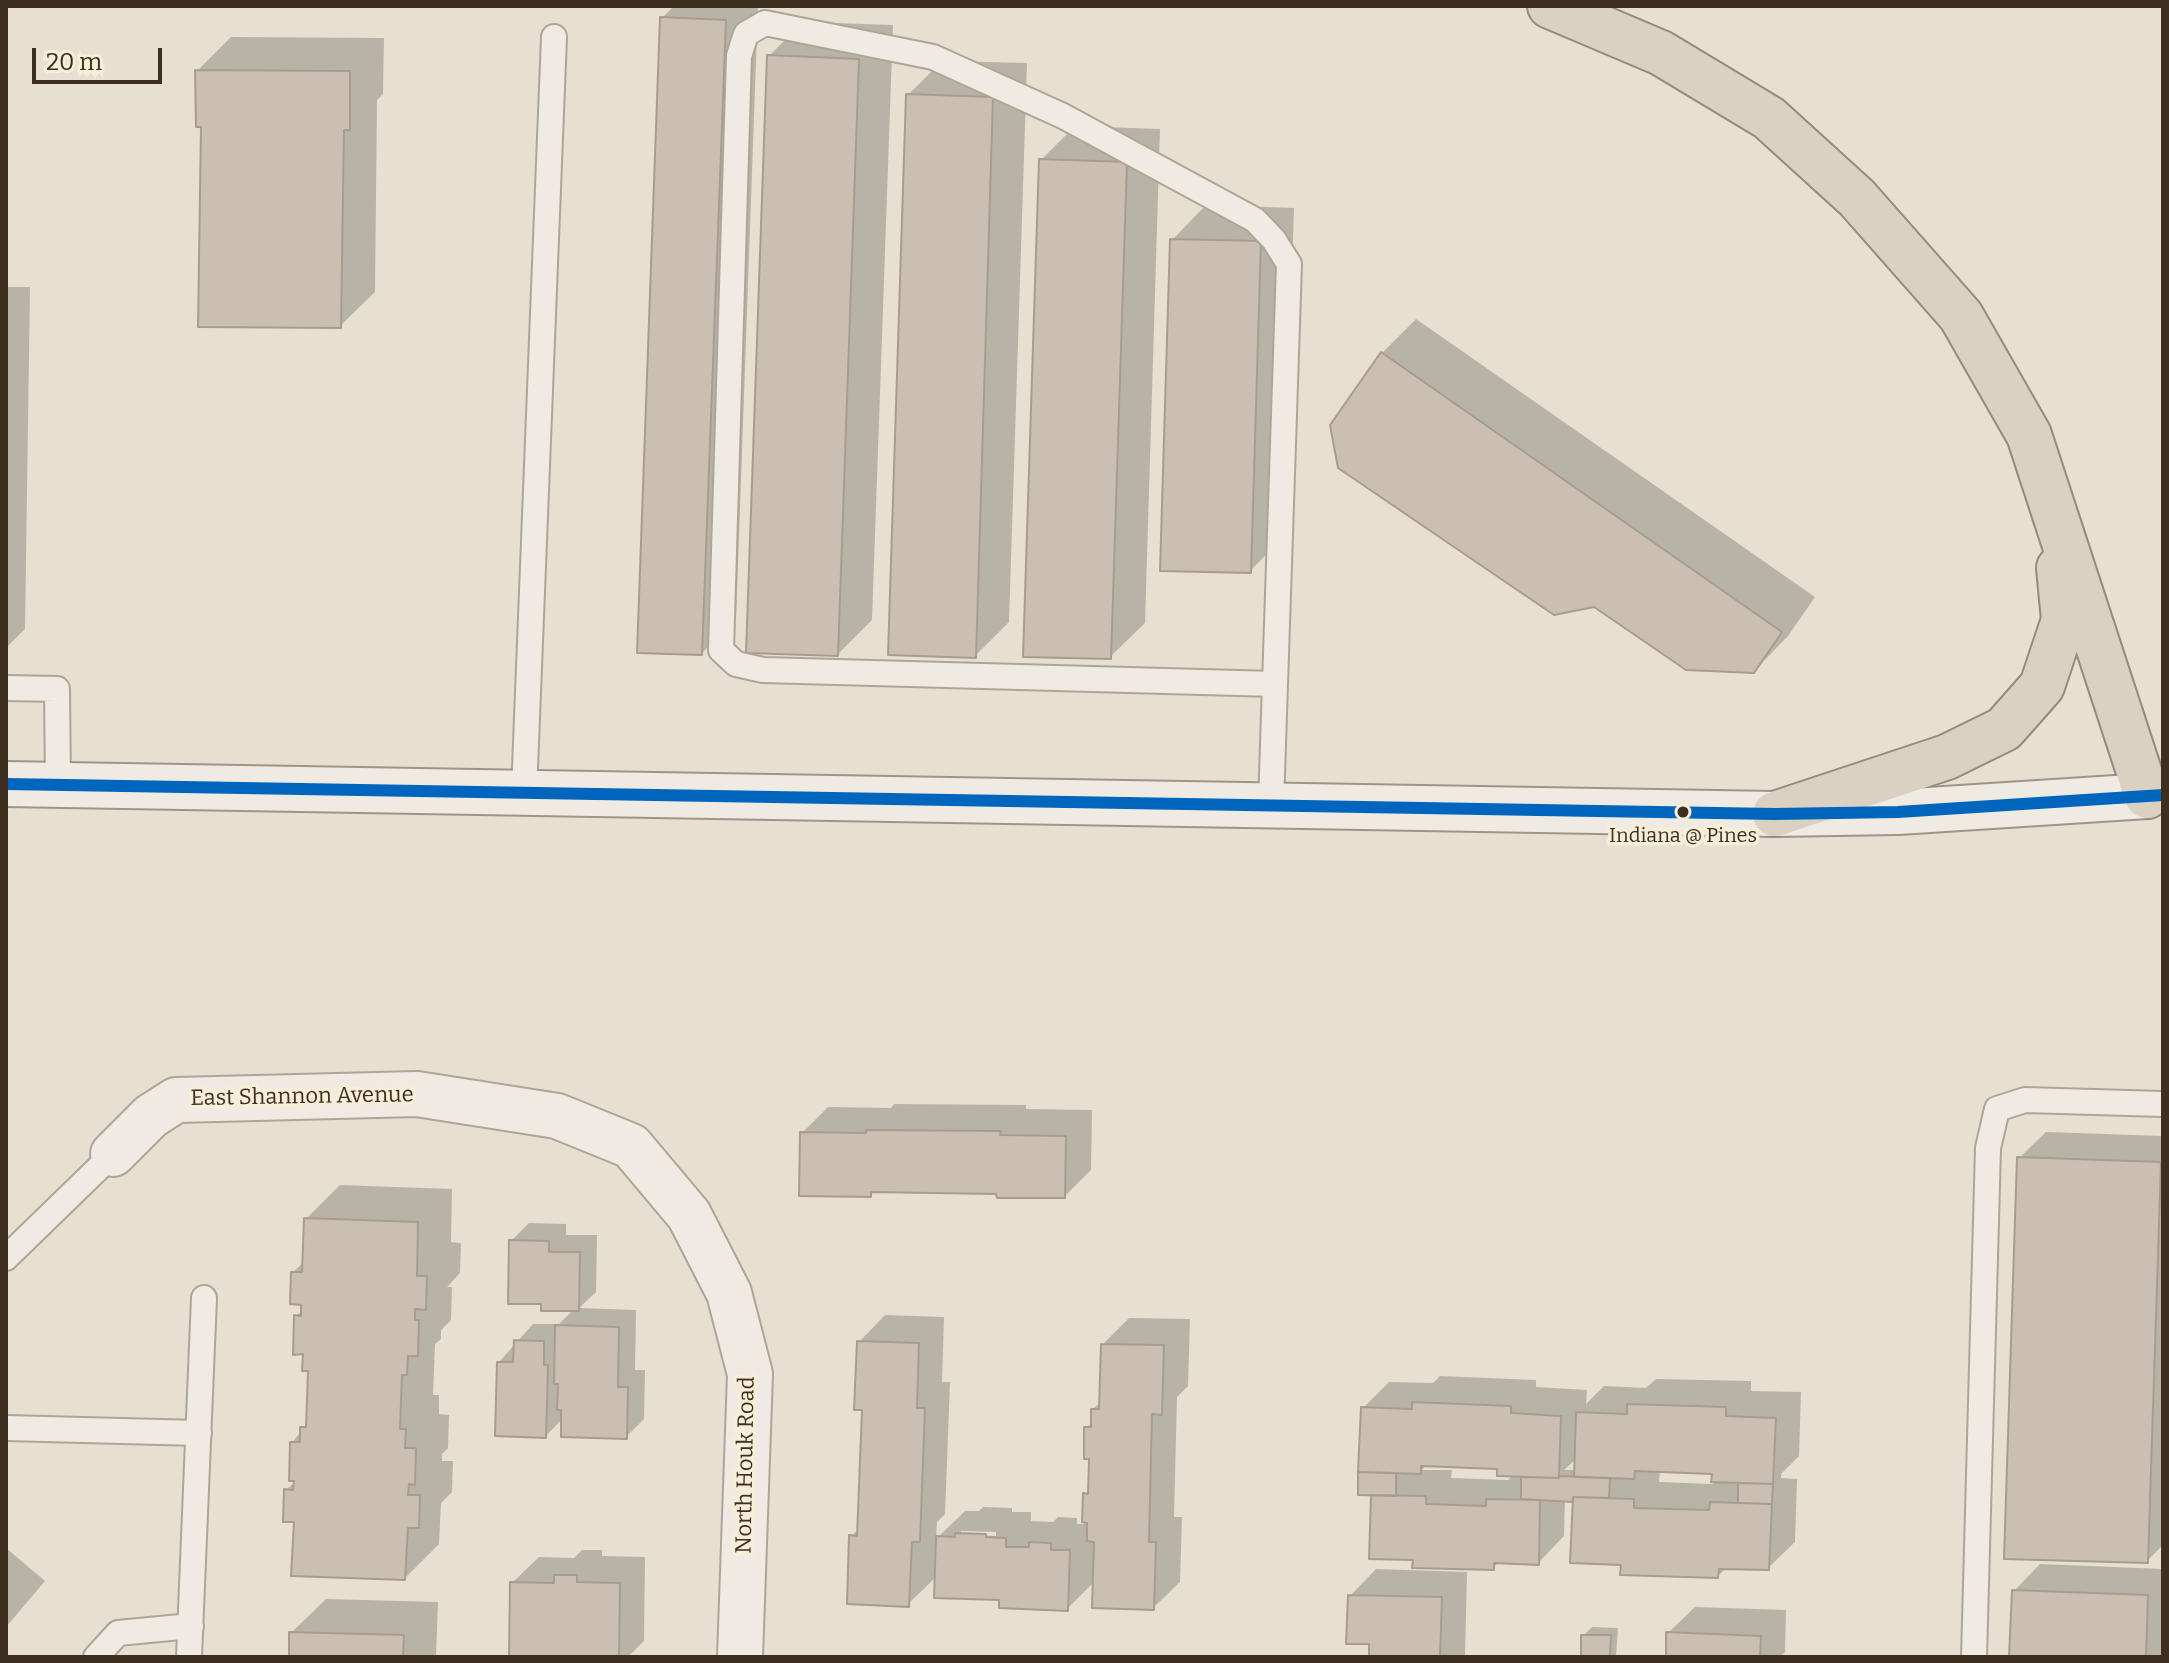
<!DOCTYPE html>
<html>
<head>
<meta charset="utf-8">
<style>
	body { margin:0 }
	#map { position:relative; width:2169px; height:1663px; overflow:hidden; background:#e7e0d1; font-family:Bitter,serif }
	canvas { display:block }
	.frame { position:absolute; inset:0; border:8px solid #3d2e20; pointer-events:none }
	.scale { position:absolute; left:32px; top:48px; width:130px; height:36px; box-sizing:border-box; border:4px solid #3d2e20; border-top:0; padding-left:10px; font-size:24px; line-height:28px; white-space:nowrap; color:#3d2e20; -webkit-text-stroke:6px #f7eed8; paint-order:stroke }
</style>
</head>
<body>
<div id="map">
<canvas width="2169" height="1663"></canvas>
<div class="frame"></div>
<div class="scale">20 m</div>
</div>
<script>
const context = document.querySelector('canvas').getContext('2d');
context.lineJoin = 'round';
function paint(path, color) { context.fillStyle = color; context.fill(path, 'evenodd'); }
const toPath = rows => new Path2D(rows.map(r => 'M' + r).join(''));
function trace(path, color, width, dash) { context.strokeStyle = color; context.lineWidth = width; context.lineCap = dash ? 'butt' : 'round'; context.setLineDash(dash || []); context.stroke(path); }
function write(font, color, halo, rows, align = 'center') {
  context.font = font + ' Bitter,serif'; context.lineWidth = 7; context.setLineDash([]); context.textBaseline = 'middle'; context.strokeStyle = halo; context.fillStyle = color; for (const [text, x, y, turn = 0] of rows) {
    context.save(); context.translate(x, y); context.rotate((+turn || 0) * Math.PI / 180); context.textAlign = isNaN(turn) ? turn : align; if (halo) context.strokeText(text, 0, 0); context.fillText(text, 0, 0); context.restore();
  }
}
paint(toPath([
	[674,6,758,6,736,619,702,653,662,18],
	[803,22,893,25,872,620,838,654,769,56],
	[231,37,384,38,383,94,377,100,375,292,340,326,197,71],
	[942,61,1027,63,1009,622,975,656,908,95],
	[1075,126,1160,129,1145,623,1110,657,1041,160],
	[1206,205,1294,208,1284,537,1250,571,1172,240],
	[6,287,30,287,25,629,6,648],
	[1416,319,1815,597,1788,636,1754,671,1595,605,1332,425,1382,353],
	[894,1104,1026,1105,1026,1109,1092,1110,1091,1170,1065,1196,998,1192,875,1190,870,1195,802,1133,828,1107,891,1108],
	[2046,1132,2163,1136,2163,1545,2147,1561,2019,1158],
	[340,1185,452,1189,451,1242,461,1243,460,1273,447,1287,452,1287,451,1320,441,1330,441,1339,435,1344,433,1395,439,1395,439,1414,449,1415,448,1448,442,1454,442,1461,453,1461,452,1492,441,1503,439,1544,405,1578,296,1521,286,1490,298,1479,292,1443,308,1422,310,1369,296,1316,303,1310,293,1272,305,1261,306,1219],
	[529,1223,566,1224,566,1235,597,1235,596,1292,579,1308,636,1310,635,1370,645,1370,644,1419,626,1437,563,1418,546,1436,499,1362,533,1324,559,1324,574,1309,543,1302,511,1241],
	[885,1315,944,1317,942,1382,950,1382,945,1514,937,1522,936,1539,965,1511,979,1511,983,1507,1012,1508,1012,1512,1031,1512,1031,1521,1053,1522,1058,1517,1077,1518,1077,1524,1084,1524,1085,1494,1090,1490,1091,1457,1086,1428,1093,1422,1093,1409,1102,1401,1103,1344,1129,1318,1190,1319,1188,1386,1177,1397,1174,1517,1182,1517,1180,1582,1153,1608,1095,1581,1067,1609,1001,1598,937,1576,908,1604,851,1536,859,1529,864,1408,859,1342],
	[961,1531,996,1532,996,1536,961,1535],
	[1440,1376,1536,1380,1536,1387,1587,1390,1586,1404,1604,1386,1646,1388,1656,1379,1751,1381,1751,1391,1801,1392,1799,1456,1781,1474,1781,1478,1797,1479,1795,1542,1768,1568,1727,1567,1718,1576,1623,1563,1575,1500,1565,1499,1564,1536,1538,1563,1500,1561,1493,1568,1415,1558,1363,1408,1389,1382,1433,1383],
	[1577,1458,1576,1470,1564,1470],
	[1427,1464,1499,1467,1514,1474,1508,1480,1451,1478,1452,1470,1422,1470],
	[1660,1470,1714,1472,1713,1484,1659,1482],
	[6,1548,45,1581,6,1627],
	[582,1550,602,1550,602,1556,645,1557,644,1641,628,1657,511,1657,512,1583,539,1557,574,1558],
	[2040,1564,2163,1569,2163,1657,2011,1657,2014,1591],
	[1376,1569,1467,1572,1465,1657,1371,1657,1372,1642,1350,1596],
	[326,1599,438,1602,436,1656,446,1657,291,1657,291,1633],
	[1695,1607,1786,1610,1785,1652,1780,1657,1668,1657,1668,1633],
	[1592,1627,1618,1628,1616,1657,1583,1657,1583,1636]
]), '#0003');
const building = toPath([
	[660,17,726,20,702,655,637,653,660,17],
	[767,55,859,59,838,656,746,653,767,55],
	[195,70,350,71,350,130,344,130,341,328,198,327,201,127,196,127,195,70],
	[906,94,993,97,976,658,888,655,906,94],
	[1039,159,1127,162,1111,659,1023,657,1039,159],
	[1170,239,1261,241,1251,573,1160,571,1170,239],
	[1381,352,1782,632,1754,673,1686,670,1594,607,1554,615,1338,468,1330,425,1381,352],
	[866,1130,1001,1131,1000,1135,1066,1136,1065,1198,997,1198,996,1194,871,1192,871,1197,799,1196,800,1132,866,1133,866,1130],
	[2017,1157,2161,1162,2148,1563,2004,1559,2017,1157],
	[304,1218,418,1222,417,1276,427,1276,426,1310,415,1309,415,1320,419,1320,418,1356,408,1356,407,1375,402,1375,400,1429,406,1429,405,1448,416,1448,415,1485,409,1484,408,1495,420,1495,419,1528,408,1528,405,1580,291,1576,294,1522,283,1522,284,1489,293,1490,294,1481,289,1481,290,1442,300,1442,300,1427,306,1427,308,1371,302,1371,303,1354,293,1355,294,1315,301,1316,301,1305,290,1304,291,1272,302,1272,304,1218],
	[509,1240,549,1241,549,1252,580,1252,579,1311,541,1311,541,1304,508,1304,509,1240],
	[555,1325,619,1327,618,1387,628,1387,627,1439,561,1437,561,1410,557,1410,558,1384,554,1384,555,1325],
	[514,1340,544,1341,544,1365,548,1365,546,1438,495,1436,497,1362,513,1362,514,1340],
	[857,1341,919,1343,917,1408,925,1408,920,1542,912,1542,909,1607,847,1604,849,1535,857,1536,862,1410,854,1410,857,1341],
	[1101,1344,1164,1345,1162,1415,1152,1414,1149,1542,1156,1542,1154,1610,1092,1608,1094,1542,1087,1541,1087,1523,1082,1522,1083,1493,1088,1494,1089,1459,1084,1459,1084,1427,1091,1427,1091,1409,1099,1409,1101,1344],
	[1412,1402,1511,1406,1511,1413,1561,1416,1559,1478,1497,1476,1497,1469,1421,1466,1421,1474,1358,1472,1361,1407,1412,1409,1412,1402],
	[1627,1404,1726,1407,1726,1416,1776,1418,1773,1484,1711,1482,1712,1474,1635,1471,1634,1479,1574,1477,1576,1412,1627,1414,1627,1404],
	[1358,1472,1396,1473,1396,1496,1358,1495,1358,1472],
	[1559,1476,1610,1478,1609,1498,1573,1497,1573,1502,1521,1499,1521,1477,1559,1478,1559,1476],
	[1738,1483,1773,1484,1772,1504,1738,1503,1738,1483],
	[1371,1495,1426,1496,1426,1504,1486,1506,1486,1499,1540,1500,1539,1565,1494,1563,1494,1570,1412,1568,1413,1560,1369,1559,1371,1495],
	[1573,1497,1634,1499,1634,1508,1709,1510,1710,1502,1772,1504,1769,1570,1719,1569,1718,1578,1620,1575,1621,1565,1570,1563,1573,1497],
	[955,1533,986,1534,986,1537,1006,1538,1006,1547,1029,1547,1029,1542,1051,1543,1051,1550,1070,1550,1068,1611,999,1608,999,1600,934,1598,936,1536,955,1537,955,1533],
	[554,1575,577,1575,577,1582,620,1583,619,1657,509,1657,510,1582,554,1583,554,1575],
	[2012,1590,2148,1595,2146,1657,2009,1657,2012,1590],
	[1348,1595,1442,1597,1440,1657,1369,1657,1369,1644,1346,1644,1348,1595],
	[289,1632,404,1635,403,1657,289,1657,289,1632],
	[1666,1632,1761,1636,1760,1657,1666,1657,1666,1632],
	[1581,1635,1611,1635,1610,1657,1581,1657,1581,1635]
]);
paint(building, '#cbbfb2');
trace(building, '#a89c90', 2);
const lane = toPath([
	[6,688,57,689,58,785],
	[524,793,554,37],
	[1271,805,1275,684,1289,264,1274,240,1255,220,1063,116,933,57,765,23,746,34,739,56,721,650,736,664,763,670,1275,684],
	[6,1258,113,1154],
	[6,1428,199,1433],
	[96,1657,118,1633,191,1626],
	[189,1657,204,1298],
	[1974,1657,1988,1148,1997,1109,2025,1100,2163,1104]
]);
const street = toPath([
	[113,1154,151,1116,176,1100,417,1094,557,1116,631,1146,689,1215,729,1293,750,1374,740,1657]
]);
const secondary = toPath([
	[6,784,1775,814,1898,812,2147,796]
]);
const highway = toPath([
	[1550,6,1661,53,1769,118,1857,198,1961,316,2029,435,2147,796],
	[1775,814,1947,757,2004,729,2042,686,2064,620,2059,568]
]);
trace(lane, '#ada599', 28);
trace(street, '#ada599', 48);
trace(secondary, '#9c958a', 48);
trace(highway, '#928b80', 48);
trace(lane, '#efebe3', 24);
trace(street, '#efebe3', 44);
trace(secondary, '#efebe3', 44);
trace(highway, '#dad1c2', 44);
trace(toPath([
	[6,784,1775,814,1898,812,2163,795]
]), '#0065bd', 12);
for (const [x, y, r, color] of [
	[1683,812,7,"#3d2e20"]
]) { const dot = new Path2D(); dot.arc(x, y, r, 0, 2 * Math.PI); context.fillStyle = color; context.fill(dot); trace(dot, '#f7eed8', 3); }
write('20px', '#3d2e20', '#f7eed8', [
	["Indiana @ Pines",1683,836]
]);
write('22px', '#3d2e20', '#f7eed8', [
	["East Shannon Avenue",302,1097,-1],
	["North Houk Road",746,1465,-89]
]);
</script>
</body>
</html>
